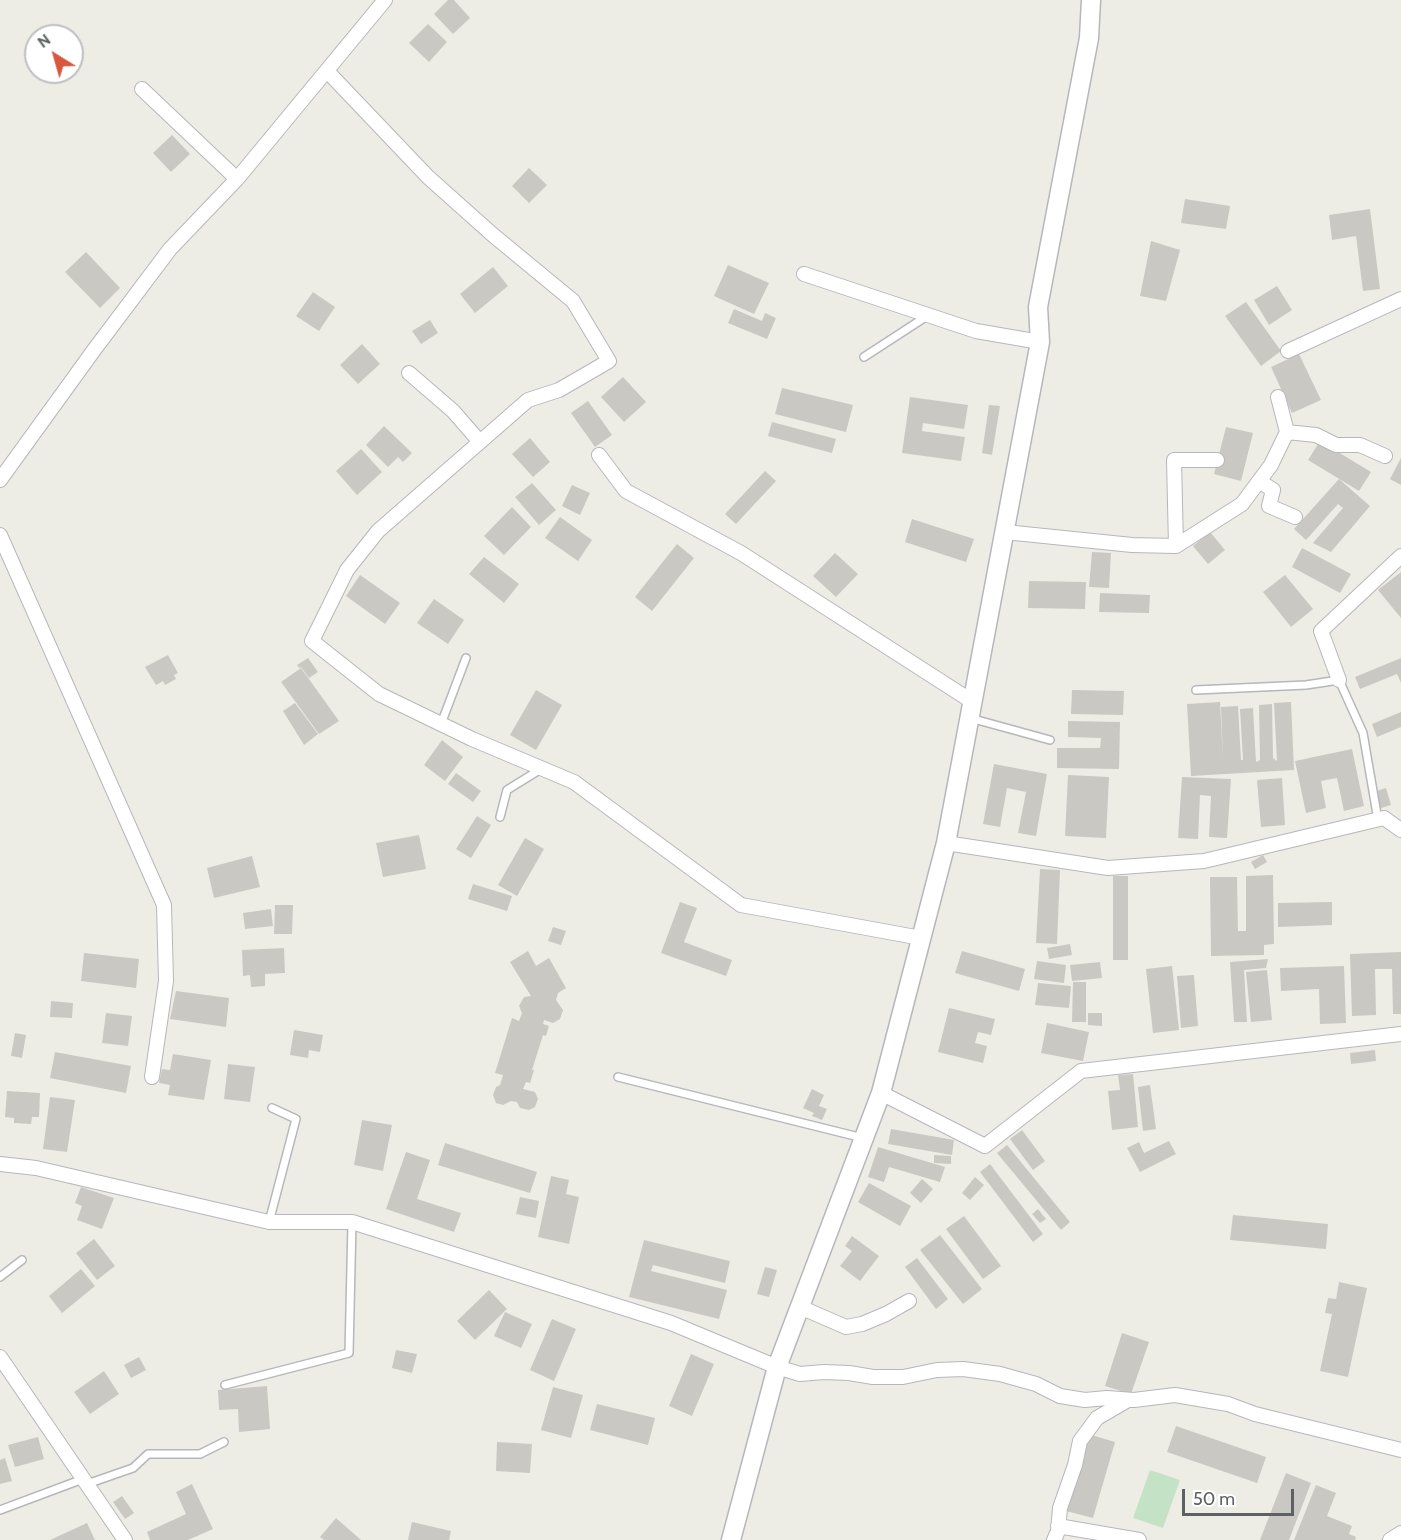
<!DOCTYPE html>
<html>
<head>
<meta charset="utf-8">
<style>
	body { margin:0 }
	#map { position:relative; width:1401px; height:1540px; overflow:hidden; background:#eeede5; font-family:Cabin,sans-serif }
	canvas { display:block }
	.north { position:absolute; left:24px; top:24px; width:60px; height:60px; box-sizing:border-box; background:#fff; border:2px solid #bebfc1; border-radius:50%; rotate:323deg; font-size:16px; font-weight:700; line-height:24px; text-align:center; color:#5d6064 }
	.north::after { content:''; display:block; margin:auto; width:21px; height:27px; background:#da573f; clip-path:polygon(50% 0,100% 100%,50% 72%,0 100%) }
	.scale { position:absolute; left:1182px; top:1489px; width:112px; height:27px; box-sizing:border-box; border:3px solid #5d6064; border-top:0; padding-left:8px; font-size:18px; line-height:21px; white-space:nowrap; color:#5d6064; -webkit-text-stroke:4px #fff; paint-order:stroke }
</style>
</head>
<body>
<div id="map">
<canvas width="1401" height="1540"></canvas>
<div class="north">N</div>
<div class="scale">50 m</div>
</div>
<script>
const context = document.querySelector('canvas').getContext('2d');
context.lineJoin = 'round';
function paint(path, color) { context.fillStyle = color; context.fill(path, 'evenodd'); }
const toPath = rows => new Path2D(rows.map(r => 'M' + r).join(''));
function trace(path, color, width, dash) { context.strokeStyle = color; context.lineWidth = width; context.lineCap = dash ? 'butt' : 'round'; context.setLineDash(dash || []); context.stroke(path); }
paint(toPath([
	[1150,1470,1180,1480,1163,1528,1133,1518]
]), '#c4e3c6');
paint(toPath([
	[448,0,454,0,470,18,453,34,434,14],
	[428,24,447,42,429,62,409,43],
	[172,135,190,154,171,172,153,153],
	[529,168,547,185,529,203,512,186],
	[1185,199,1230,206,1226,229,1181,223],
	[1370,209,1380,289,1363,291,1356,236,1332,240,1329,215],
	[1151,241,1180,250,1166,301,1140,296],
	[86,252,120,288,100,308,65,272],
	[728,265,769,283,754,314,714,296],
	[493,267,508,286,475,313,460,294],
	[1277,286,1292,310,1269,325,1254,300],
	[313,292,335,307,319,331,296,316],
	[1246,302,1281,351,1261,366,1225,316],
	[734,309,762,321,765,313,776,318,767,339,728,323],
	[430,320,438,333,421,344,412,331],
	[362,344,380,364,358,384,340,365],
	[1299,354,1321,400,1292,413,1271,367],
	[623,377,646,402,624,422,601,397],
	[782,388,853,405,846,432,775,414],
	[910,397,968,405,964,429,923,423,922,431,965,437,961,461,902,453],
	[588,401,612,435,595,447,571,413],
	[989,405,1000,406,992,455,982,453],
	[772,422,836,439,832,453,768,436],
	[384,426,412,453,403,462,398,457,388,467,366,445],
	[1226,427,1253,433,1241,481,1214,474],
	[530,438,550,462,533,477,512,454],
	[1320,441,1371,472,1359,491,1308,460],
	[361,449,382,472,357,495,336,471],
	[1401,458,1401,485,1390,479],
	[765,471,776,481,736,524,725,514],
	[1339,479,1370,506,1331,552,1313,543,1343,508,1338,504,1306,540,1294,529],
	[532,483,556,510,539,525,515,497],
	[572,485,590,493,580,515,562,506],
	[512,507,531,527,504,555,484,536],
	[560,517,592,540,578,561,545,538],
	[912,519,974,539,966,562,905,542],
	[1210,532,1225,550,1208,564,1193,546],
	[677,544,694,558,652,611,635,597],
	[1302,548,1351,574,1340,593,1292,567],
	[1092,552,1111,553,1109,588,1089,587],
	[835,553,858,574,836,597,813,576],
	[484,557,519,584,504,603,469,574],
	[1401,572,1401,618,1378,590],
	[360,575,400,603,385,624,346,596],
	[1285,575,1313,609,1291,627,1263,592],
	[1029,581,1086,582,1085,609,1028,608],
	[1100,593,1150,595,1149,613,1099,612],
	[434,599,464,620,448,644,417,623],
	[168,655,178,673,174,675,176,679,165,685,163,681,156,685,145,667],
	[308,658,318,672,309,678,301,667,299,668,297,665],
	[1401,658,1401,683,1397,674,1360,689,1355,677],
	[301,668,339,721,319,734,281,682],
	[536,690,562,705,536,750,510,735],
	[1072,690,1124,691,1123,715,1071,714],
	[1220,702,1223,760,1221,707,1238,706,1241,760,1243,760,1240,709,1253,708,1256,762,1260,760,1259,705,1272,704,1273,758,1277,761,1274,703,1291,702,1294,770,1191,776,1187,704],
	[295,703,318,734,304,745,283,711],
	[1401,712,1401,727,1377,737,1372,724],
	[1068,721,1120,722,1119,769,1057,768,1057,748,1100,748,1101,738,1068,737],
	[442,740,463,757,445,781,424,765],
	[1352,749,1364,806,1344,811,1337,778,1321,781,1326,808,1306,813,1295,761],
	[994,764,1047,774,1036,836,1018,833,1026,792,1007,788,1000,827,983,824],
	[456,773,481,791,473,802,448,784],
	[1068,775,1109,777,1106,838,1065,836],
	[1182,777,1231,779,1227,838,1209,837,1211,796,1200,795,1198,839,1178,838],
	[1282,778,1285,825,1261,827,1257,780],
	[1386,788,1391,805,1381,808,1376,791],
	[477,816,491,825,471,858,456,849],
	[419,835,426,869,383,877,376,843],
	[525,838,544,849,517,896,498,885],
	[1263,855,1267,862,1255,869,1251,862],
	[252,856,260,887,214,898,207,868],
	[1040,869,1060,870,1057,944,1036,943],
	[1273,875,1274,944,1264,945,1264,955,1211,956,1210,877,1237,877,1238,931,1246,931,1246,876],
	[1113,876,1128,876,1128,960,1113,960],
	[473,884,512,896,507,911,468,899],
	[680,902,697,908,684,942,732,960,726,976,661,953],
	[1332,902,1332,925,1278,927,1278,903],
	[275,905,293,905,292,934,274,934],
	[271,909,273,926,245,929,243,913],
	[553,927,566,931,561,945,548,941],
	[1070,944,1072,955,1049,959,1047,948],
	[284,948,285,973,265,974,265,986,251,987,250,975,243,976,242,950],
	[528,951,536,966,549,958,566,988,558,993,556,1000,563,1010,560,1019,553,1023,544,1020,543,1024,549,1026,546,1036,543,1035,532,1070,534,1070,530,1083,526,1082,523,1089,535,1092,538,1099,535,1107,529,1110,520,1108,517,1102,511,1101,503,1105,496,1103,493,1095,496,1087,500,1085,503,1075,495,1073,512,1018,519,1021,522,1013,519,1006,524,997,531,996,510,962],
	[962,951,1025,969,1019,991,955,973],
	[1401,952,1401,1014,1393,1014,1392,969,1375,969,1376,1015,1352,1016,1350,954],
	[84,953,139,959,136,988,81,981],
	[1268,959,1266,968,1244,970,1247,1022,1234,1022,1230,962],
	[1037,961,1066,965,1064,983,1034,979],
	[1100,962,1102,978,1072,981,1070,965],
	[1172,966,1179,1030,1153,1033,1146,969],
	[1344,966,1346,1023,1320,1024,1319,989,1281,991,1280,968],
	[1267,970,1272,1020,1251,1022,1246,972],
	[1194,975,1198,1026,1181,1028,1177,976],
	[1073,982,1086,982,1086,1022,1072,1022],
	[1038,983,1071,986,1069,1008,1035,1005],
	[176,991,229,998,226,1027,170,1019],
	[51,1001,73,1003,72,1018,50,1017],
	[949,1008,995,1019,991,1035,978,1032,975,1043,987,1046,983,1063,938,1052],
	[106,1013,132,1016,128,1046,102,1043],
	[1088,1013,1102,1013,1102,1026,1088,1025],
	[1047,1023,1089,1032,1083,1061,1041,1053],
	[294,1030,323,1035,320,1052,309,1050,308,1058,290,1055],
	[15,1033,26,1035,22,1058,11,1056],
	[1375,1050,1376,1061,1351,1064,1350,1053],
	[55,1052,131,1066,126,1093,50,1078],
	[173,1054,211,1060,204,1100,168,1095,170,1085,159,1083,162,1069,170,1070],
	[228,1064,255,1067,250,1102,224,1099],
	[1133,1074,1138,1127,1112,1130,1108,1091,1120,1090,1118,1075],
	[1150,1085,1156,1129,1143,1131,1138,1087],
	[812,1089,824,1095,819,1106,827,1109,822,1120,812,1116,814,1113,803,1108],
	[7,1091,40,1093,39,1117,32,1117,31,1124,14,1123,14,1118,5,1117],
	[50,1097,75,1100,67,1152,43,1149],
	[362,1120,392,1125,383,1171,354,1165],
	[891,1129,954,1140,952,1155,888,1144],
	[1022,1130,1045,1161,1033,1170,1010,1139],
	[1169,1141,1176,1154,1140,1172,1127,1148,1139,1142,1144,1153],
	[445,1143,537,1172,530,1193,438,1165],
	[1007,1145,1070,1222,1061,1230,997,1153],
	[878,1147,945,1167,940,1182,889,1167,884,1182,868,1177],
	[406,1152,430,1160,417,1199,461,1213,454,1232,386,1209],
	[934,1155,951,1156,951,1164,934,1163],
	[990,1164,1043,1234,1033,1242,980,1172],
	[551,1176,569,1180,566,1194,579,1197,569,1244,538,1237],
	[975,1177,984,1185,970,1200,962,1193],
	[922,1179,933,1189,921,1203,910,1193],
	[869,1183,911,1206,900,1226,858,1202],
	[81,1187,114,1198,102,1229,77,1220,82,1206,75,1203],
	[520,1197,539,1201,536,1218,516,1214],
	[1038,1209,1046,1219,1040,1223,1032,1214],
	[1233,1215,1328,1224,1326,1249,1230,1240],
	[964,1216,1001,1266,983,1279,946,1229],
	[940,1235,982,1289,963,1304,920,1250],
	[852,1236,879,1256,860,1281,840,1266,852,1251,845,1246],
	[94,1239,115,1266,97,1280,76,1253],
	[644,1240,730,1261,725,1283,653,1265,651,1271,727,1290,719,1319,629,1297],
	[917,1258,948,1299,936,1309,905,1267],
	[765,1267,777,1270,769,1297,757,1294],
	[81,1269,95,1286,62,1313,49,1296],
	[1339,1282,1367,1288,1348,1377,1320,1371,1332,1314,1325,1313,1328,1298,1336,1299],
	[489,1290,507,1309,475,1340,457,1321],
	[505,1312,532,1324,521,1348,494,1336],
	[552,1319,576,1329,554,1381,530,1370],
	[1122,1333,1149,1342,1131,1394,1105,1386],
	[396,1350,417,1354,412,1373,392,1368],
	[691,1354,714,1364,692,1416,669,1406],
	[139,1357,146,1370,131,1378,124,1365],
	[104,1371,119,1394,90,1414,74,1392],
	[267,1386,270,1429,239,1432,238,1409,219,1410,218,1390],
	[553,1387,583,1395,571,1438,541,1430],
	[597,1404,655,1418,648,1445,590,1430],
	[1176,1426,1266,1457,1257,1483,1167,1452],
	[1088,1434,1115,1442,1093,1518,1066,1511],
	[38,1437,44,1459,15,1467,8,1445],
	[497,1442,532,1444,530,1473,496,1471],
	[5,1458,12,1481,0,1484,0,1460],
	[1286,1473,1311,1483,1289,1540,1260,1540],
	[192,1484,213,1529,188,1540,150,1540,147,1532,186,1514,176,1492],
	[1316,1485,1336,1493,1327,1516,1352,1526,1349,1534,1356,1537,1355,1540,1294,1540],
	[122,1496,134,1513,125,1519,113,1502],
	[336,1518,361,1540,324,1540,320,1537],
	[412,1522,451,1531,449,1540,408,1540],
	[87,1523,95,1540,50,1540]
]), '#cac8c2');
const service = toPath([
	[864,357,927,316],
	[1196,690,1306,685,1339,680,1363,733,1378,820],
	[970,718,1050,740],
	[441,724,466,658],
	[500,817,507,790,541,769],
	[618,1077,863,1138],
	[269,1222,296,1119,272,1108],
	[0,1277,22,1260],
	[225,1385,349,1353,352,1222],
	[87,1484,133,1468,148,1454,200,1454,224,1442],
	[0,1510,83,1479]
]);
const minor = toPath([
	[327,71,428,177,493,235,573,301,609,361,559,390,528,400,378,531,347,570,312,641,379,694,472,739,574,782,741,905,921,938],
	[142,89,237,179],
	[804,274,976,331,1040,342],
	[1288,351,1401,299],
	[409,373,453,411,480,442],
	[1287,432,1316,435,1336,445,1360,445,1385,456],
	[599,455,626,491,741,553,973,702],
	[0,480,94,350,170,249,237,179,385,0],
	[1259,481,1273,490,1269,506,1295,517],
	[1005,532,1132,545,1176,546,1242,504,1271,465,1287,432,1278,397],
	[0,535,164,905,166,981,152,1077],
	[1176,546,1174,460,1217,460],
	[1339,680,1321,631,1401,556],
	[946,843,1108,868,1204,861,1384,818,1401,830],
	[881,1093,985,1146,1081,1071,1401,1034],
	[0,1164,36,1168,269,1222,352,1222,671,1323,777,1367,800,1374,824,1372,849,1373,873,1377,903,1377,937,1370,963,1369,1000,1374,1036,1384,1060,1396,1085,1400,1107,1398,1134,1400,1175,1395,1228,1404,1255,1414,1401,1450],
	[800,1307,846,1327,862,1324,886,1314,909,1301],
	[0,1357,125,1540],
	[1058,1526,1139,1540],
	[1054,1540,1058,1531,1060,1508,1075,1465,1080,1441,1097,1418,1128,1400],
	[1390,1540,1401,1533]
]);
const tertiary = toPath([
	[731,1540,777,1367,881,1093,946,843,1040,342,1038,307,1089,38,1091,0]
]);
trace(service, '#b5b7bb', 10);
trace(minor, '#b5b7bb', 16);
trace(tertiary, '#b5b7bb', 21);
trace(service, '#fff', 7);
trace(minor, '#fff', 14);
trace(tertiary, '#fff', 18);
</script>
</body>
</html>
